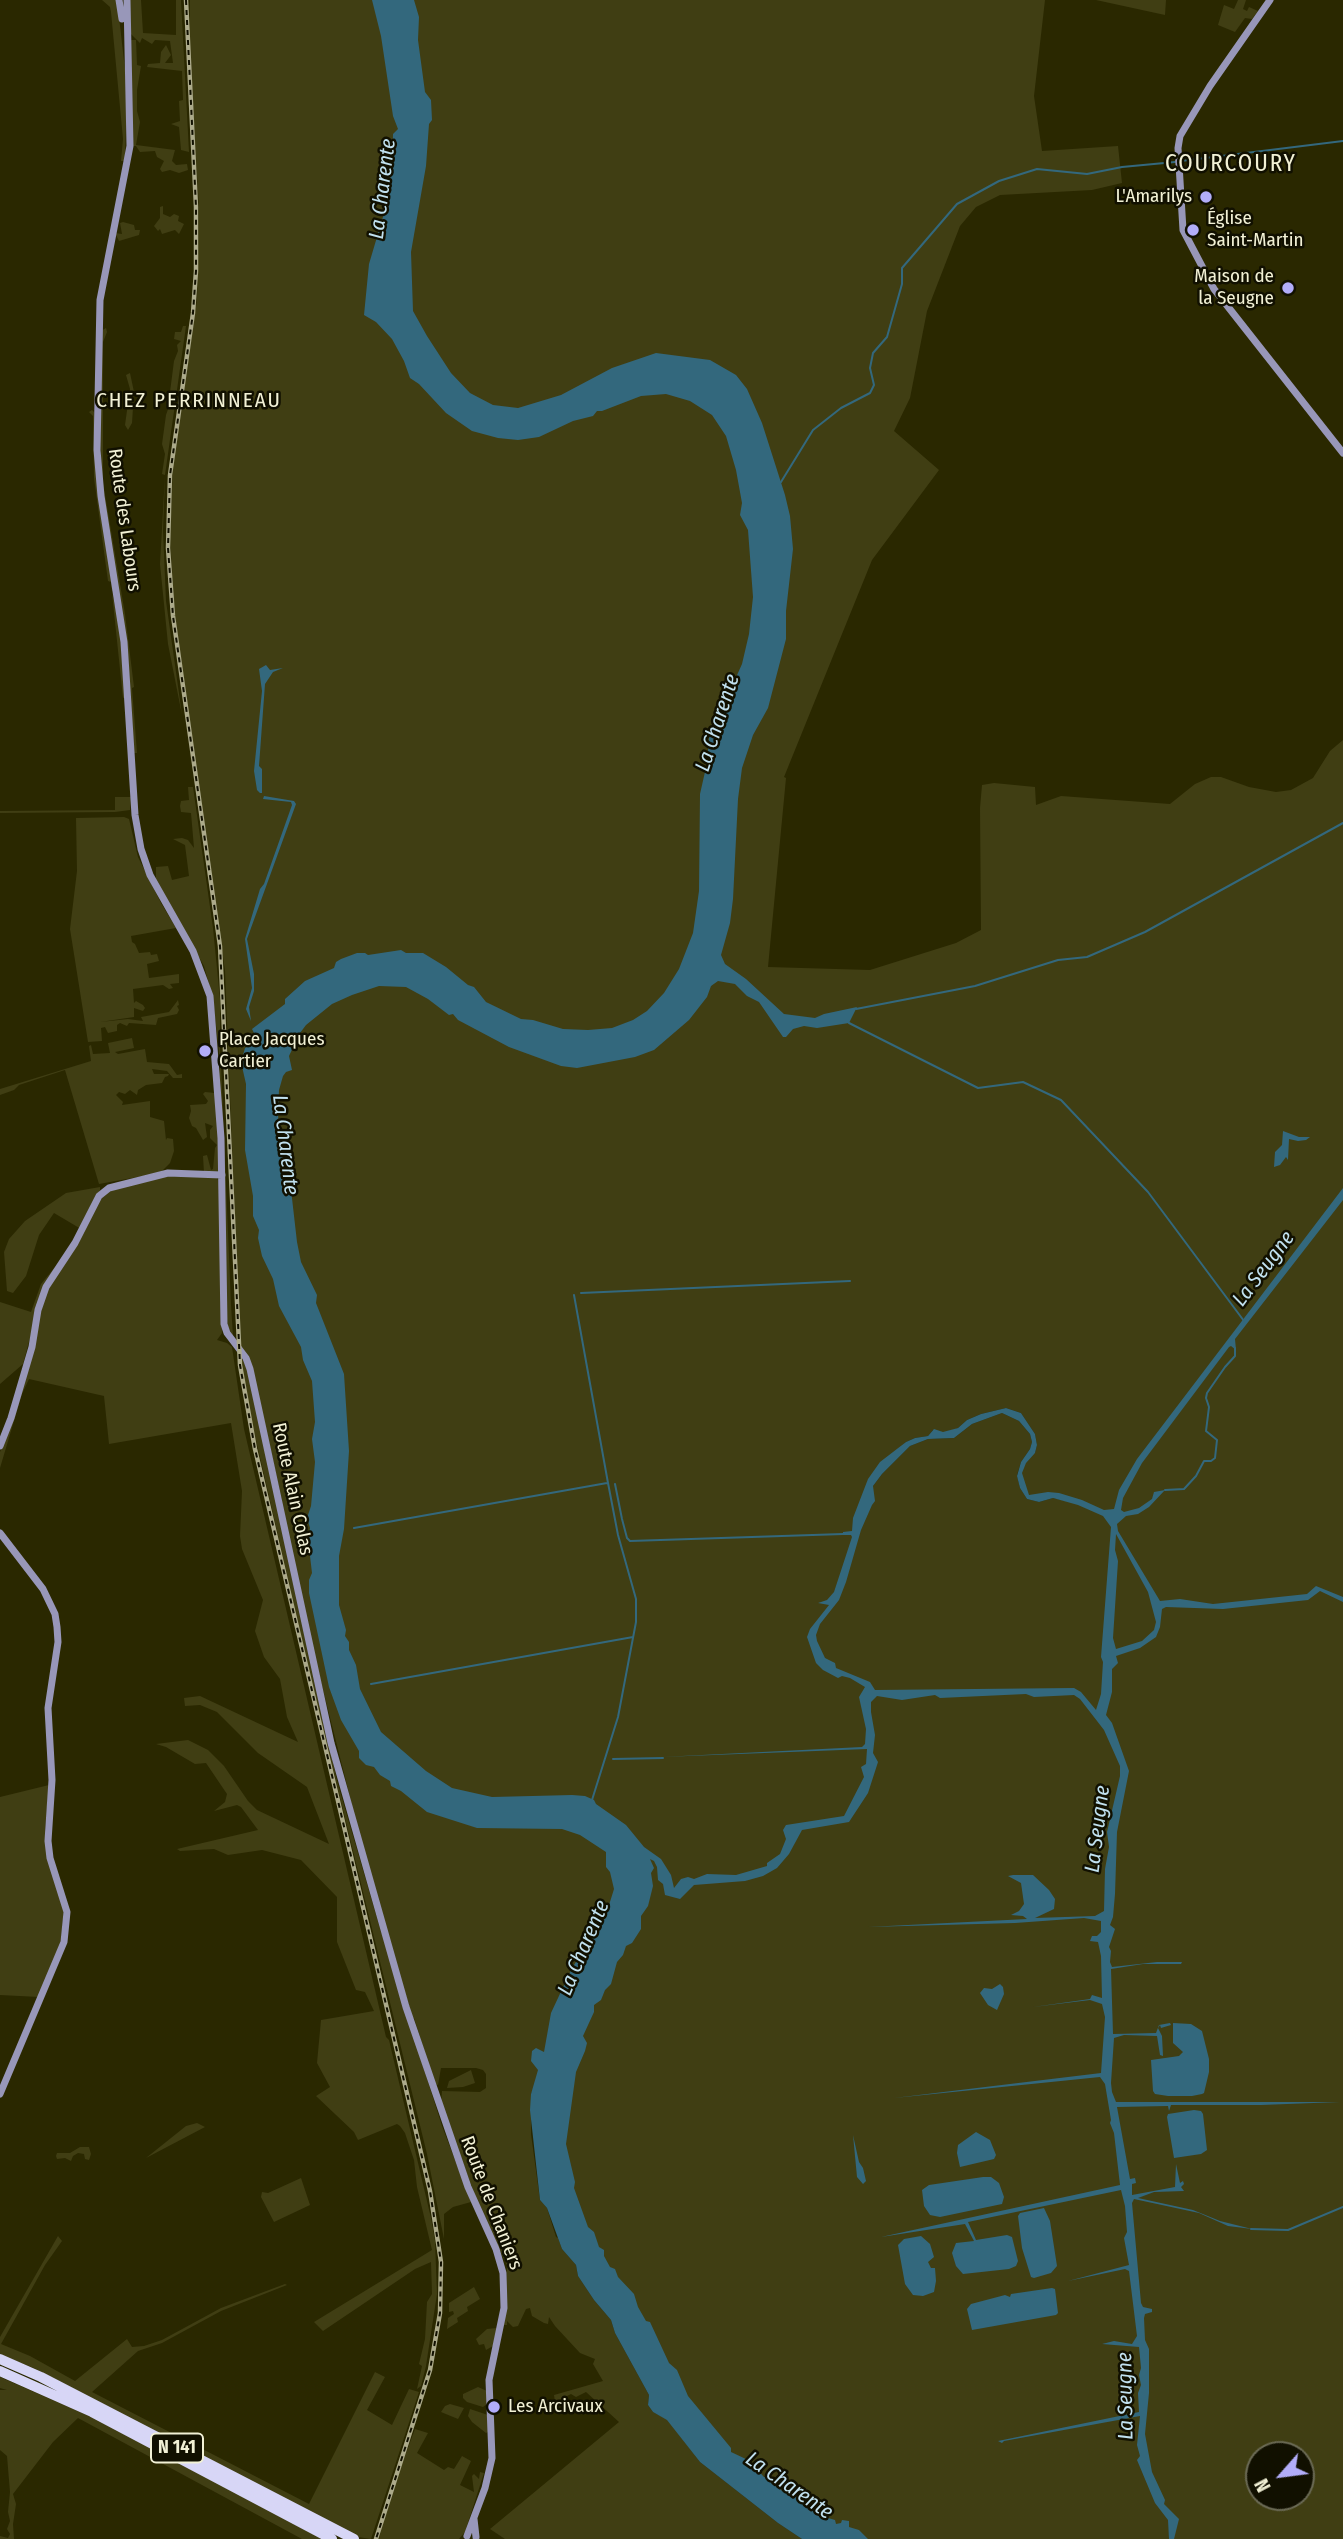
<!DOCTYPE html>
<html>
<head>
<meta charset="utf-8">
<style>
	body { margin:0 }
	#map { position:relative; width:1343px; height:2539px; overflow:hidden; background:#2a2800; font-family:"Fira Sans Condensed",sans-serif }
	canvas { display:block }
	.north { position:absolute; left:1245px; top:2441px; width:70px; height:70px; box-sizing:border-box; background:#111000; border:2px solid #6b6a55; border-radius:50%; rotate:242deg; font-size:19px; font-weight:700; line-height:28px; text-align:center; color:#f2f1d5 }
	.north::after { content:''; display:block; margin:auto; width:24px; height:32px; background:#b2adf9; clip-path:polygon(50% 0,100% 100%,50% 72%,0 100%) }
</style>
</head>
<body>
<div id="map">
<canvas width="1343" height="2539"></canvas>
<div class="north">N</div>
</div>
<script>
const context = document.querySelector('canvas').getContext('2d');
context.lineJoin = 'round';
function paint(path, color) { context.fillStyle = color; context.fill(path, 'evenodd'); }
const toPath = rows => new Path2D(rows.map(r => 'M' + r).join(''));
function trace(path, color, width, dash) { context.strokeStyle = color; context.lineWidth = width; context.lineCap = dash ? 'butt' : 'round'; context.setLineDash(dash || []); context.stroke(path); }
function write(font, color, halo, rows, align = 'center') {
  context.font = font + ' "Fira Sans Condensed",sans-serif'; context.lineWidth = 5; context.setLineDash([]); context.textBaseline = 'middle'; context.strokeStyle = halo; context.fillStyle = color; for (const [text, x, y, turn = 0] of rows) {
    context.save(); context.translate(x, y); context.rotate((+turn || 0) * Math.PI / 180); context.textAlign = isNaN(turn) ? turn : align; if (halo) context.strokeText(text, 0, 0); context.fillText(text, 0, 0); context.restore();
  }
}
paint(toPath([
	[102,0,116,0,118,8,127,87,125,161,121,161,123,139,111,12,110,7],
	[129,0,141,0,143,33,176,35,176,0,181,0,189,152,181,150,179,127,171,124,180,121,179,101,183,100,182,71,147,67,148,64,160,63,161,52,166,45,171,55,165,63,173,63,170,41,155,40,152,44,142,38,140,43,130,33],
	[190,0,1045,0,1034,96,1042,151,1118,146,1122,183,1092,190,1000,195,976,207,960,226,927,311,910,398,894,431,939,470,872,560,784,777,786,778,768,967,870,970,956,943,981,930,980,808,982,785,994,783,1035,787,1036,805,1061,796,1170,804,1195,784,1211,777,1221,777,1249,787,1276,792,1291,790,1313,778,1330,751,1343,740,1343,2539,851,2539,777,2493,736,2461,692,2412,616,2284,574,2204,565,2164,560,2113,571,2057,585,2010,640,1896,642,1854,531,2094,531,2134,540,2200,547,2208,556,2237,558,2238,562,2249,576,2265,578,2276,594,2300,611,2320,615,2333,649,2395,648,2405,653,2412,667,2419,700,2462,778,2523,802,2539,505,2539,490,2529,619,2422,586,2392,576,2397,571,2394,555,2402,554,2395,603,2381,593,2364,595,2359,580,2353,555,2326,549,2317,548,2324,544,2323,532,2316,530,2308,526,2309,518,2326,513,2327,507,2321,507,2325,504,2325,507,2265,481,2212,441,2103,442,2091,480,2092,486,2088,486,2074,483,2070,476,2068,441,2068,438,2085,435,2084,414,2018,410,2017,409,2005,396,1965,396,1981,442,2126,471,2202,453,2207,444,2214,444,2239,427,2154,314,1691,250,1414,241,1356,247,1367,337,1781,381,1932,394,1959,367,1860,364,1858,363,1847,359,1841,354,1814,351,1812,352,1805,311,1642,283,1508,280,1505,282,1500,263,1416,260,1411,261,1406,252,1367,240,1345,225,971,175,616,170,538,173,464,197,300,199,209,189,38],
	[1006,1408,1021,1413,1035,1434,1037,1445,1035,1453,1029,1456,1022,1469,1020,1479,1026,1494,1036,1499,1051,1496,1075,1503,1053,1498,1039,1502,1027,1499,1020,1488,1017,1475,1021,1462,1030,1449,1032,1442,1030,1434,1019,1421,1002,1413,972,1424,954,1438,928,1439,910,1446,882,1474,873,1486,870,1499,864,1499,868,1480,875,1478,883,1462,906,1442,915,1438,928,1436,933,1430,945,1433,958,1428,967,1420,981,1414],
	[1259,2455,1301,2455,1301,2497,1259,2497],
	[1096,0,1166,0,1165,15],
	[1238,0,1246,0,1243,9,1247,11,1249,7,1258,11,1252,19,1245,18,1235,32,1218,25,1224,5,1234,9],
	[131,40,136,40,137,65,141,66,137,90,137,111,140,122,136,145,175,150,172,161,176,165,187,164,188,170,179,173,170,170,162,172,160,169,164,161,157,157,155,151,140,152,136,146,132,146],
	[163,206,163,214,170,217,174,214,179,216,178,221,184,224,179,234,175,230,162,234,160,229,158,231,154,226,160,218,160,207],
	[123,222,134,225,135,230,140,230,139,235,119,241,115,233,122,234,120,223],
	[183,326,186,326,165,475,163,531,166,601,182,715,168,644,160,564,165,475,162,474,165,454,162,444,166,415,173,395,170,392,174,361,178,351,177,345,181,341,174,339,175,332,181,332],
	[106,328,107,332,103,342,103,483,125,614,134,687,132,688,137,753,134,753,127,642,103,497,100,440,101,331],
	[130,373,134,392,132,423,128,430,125,425,130,389,126,375],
	[92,410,94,412,96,444,114,590,112,591,111,582,108,581,94,478,93,416,89,412],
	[112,593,122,638,126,697,123,698],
	[188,787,193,787,213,928,220,999,220,1060,213,999,204,966,156,881,156,867,168,866,172,880,189,876,185,845,173,839,182,838,188,840,194,848,191,813,181,812,180,806,181,801,189,800],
	[115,797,131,797,130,810,115,812,0,813,0,811,115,810],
	[124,817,129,819,138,857,161,903,176,928,131,936,132,942,135,944,139,953,150,952,151,955,157,954,159,961,147,964,149,978,179,974,179,983,170,984,173,988,169,989,163,985,133,989,134,1003,136,1001,143,1005,145,1008,143,1011,134,1008,134,1017,100,1022,128,1019,143,1021,141,1017,169,1012,178,1000,179,1005,177,1006,179,1010,177,1014,158,1018,156,1025,129,1023,127,1026,120,1023,117,1025,117,1031,108,1033,105,1027,101,1028,102,1041,88,1042,70,929,77,871,76,818],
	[132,1038,134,1048,115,1052,118,1054,145,1049,147,1062,169,1064,177,1075,182,1074,182,1078,173,1078,167,1071,152,1069,154,1074,169,1074,168,1076,165,1077,162,1083,146,1085,138,1090,137,1095,130,1090,125,1094,119,1092,116,1095,123,1102,122,1105,150,1101,150,1117,164,1121,166,1140,167,1138,173,1139,174,1151,170,1163,160,1173,99,1184,65,1070,19,1085,14,1090,0,1095,0,1089,91,1061,89,1046,91,1045,93,1054,110,1053,108,1043],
	[221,1064,231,1305,233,1336,228,1327,226,1311,220,1171,216,1173,204,1173,203,1156,207,1155,211,1170,213,1169,215,1148,217,1145,210,1138,210,1130,213,1126,205,1123,207,1137,203,1140,196,1128,192,1126,189,1118,191,1111,190,1105,206,1104,208,1101,203,1094,205,1092,215,1093],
	[163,1176,217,1177,219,1184,222,1333,217,1340,227,1343,232,1347,244,1429,386,2037,389,2040,431,2218,435,2241,437,2294,426,2366,421,2386,417,2389,422,2366,419,2364,425,2339,427,2302,432,2294,431,2262,415,2269,323,2331,314,2322,432,2250,417,2187,414,2160,405,2133,400,2126,397,2124,358,2140,354,2132,316,2096,330,2087,317,2063,321,2020,374,2011,365,1992,356,1990,337,1942,337,1897,301,1860,262,1850,228,1855,214,1849,180,1851,177,1849,258,1830,241,1807,237,1805,214,1811,225,1802,227,1794,206,1763,195,1764,166,1747,156,1744,188,1740,208,1750,224,1766,248,1801,257,1810,329,1844,307,1787,258,1753,217,1712,200,1705,185,1706,184,1698,200,1696,298,1742,287,1717,280,1679,264,1657,255,1631,263,1600,242,1549,240,1536,242,1491,231,1423,109,1444,104,1396,29,1379,22,1394,0,1468,0,1452,7,1436,44,1297,97,1204,106,1192],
	[100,1187,100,1190,81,1229,54,1213,39,1235,26,1276,13,1293,7,1291,4,1252,9,1239,25,1221,66,1193],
	[55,1267,44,1286,23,1364,0,1384,0,1302,31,1312,41,1284],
	[49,1785,45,1829,64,1910,60,1948,39,1997,0,1995,0,1797],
	[471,2070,475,2083,463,2087,447,2088,449,2081],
	[197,2123,205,2127,146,2158,186,2126],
	[80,2147,89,2147,91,2154,89,2160,85,2159,84,2154,78,2153,73,2156,71,2161,65,2158,57,2159,56,2156,57,2153,70,2153],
	[301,2178,310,2205,274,2222,261,2197,262,2192,268,2193],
	[58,2236,62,2241,45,2265,1,2344,30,2356,75,2381,127,2339,132,2347,144,2346,162,2340,221,2308,285,2284,287,2285,221,2311,162,2343,138,2351,92,2392,309,2504,375,2372,385,2377,367,2410,392,2425,409,2389,419,2392,371,2539,358,2537,34,2368,0,2355,0,2337],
	[474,2287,480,2299,467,2307,468,2311,457,2318,458,2322,447,2329,448,2318,454,2314,453,2311,449,2312,449,2303],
	[497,2328,493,2346,486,2350,484,2344,479,2345,476,2339,487,2329],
	[0,2377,96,2419,322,2539,302,2539,78,2418,53,2442,13,2494,16,2504,13,2524,14,2539,0,2539,0,2536,8,2538,10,2534,7,2529,10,2521,8,2512,10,2492,7,2456,0,2450,0,2390,7,2390,0,2388],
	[478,2387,487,2391,487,2404,483,2407,467,2402,463,2398,463,2394],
	[450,2404,464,2408,458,2419,441,2412,445,2406],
	[470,2409,488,2415,488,2432,486,2433,472,2422,468,2416],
	[415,2429,428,2433,417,2453,444,2470,448,2467,454,2469,462,2456,471,2461,460,2485,474,2492,472,2476,474,2474,479,2479,480,2472,484,2473,465,2532,459,2539,379,2539,390,2496]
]), '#403e13');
paint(toPath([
	[372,0,414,0,419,17,418,40,425,92,431,100,432,120,429,124,426,166,411,252,413,311,427,336,451,373,470,393,493,405,518,408,561,395,612,368,656,353,710,360,736,375,747,389,762,423,785,495,790,516,793,549,786,611,786,639,768,708,753,735,742,768,738,799,733,899,730,923,721,955,725,964,746,979,784,1014,815,1018,824,1014,857,1007,849,1023,817,1028,804,1026,793,1029,786,1037,783,1037,759,1002,747,996,735,984,718,981,711,986,707,997,689,1020,654,1050,635,1057,577,1068,561,1066,509,1047,458,1020,453,1014,449,1015,428,999,406,987,379,986,352,995,332,1004,306,1025,300,1033,289,1056,292,1070,286,1072,283,1076,279,1090,278,1114,280,1142,289,1172,297,1242,301,1262,317,1295,316,1303,344,1374,349,1451,344,1529,339,1556,339,1605,346,1630,345,1636,349,1642,349,1650,356,1665,360,1689,381,1732,426,1771,452,1788,492,1797,572,1795,585,1796,594,1800,596,1804,626,1825,644,1847,661,1859,671,1875,674,1888,681,1879,688,1877,694,1879,707,1874,736,1875,767,1866,767,1863,780,1854,786,1839,783,1830,786,1825,844,1816,864,1777,861,1767,866,1764,867,1749,662,1757,862,1747,865,1744,866,1729,859,1697,865,1687,850,1678,842,1676,838,1678,823,1670,816,1663,807,1637,810,1629,829,1605,818,1603,827,1600,834,1592,852,1537,851,1535,843,1535,843,1532,852,1531,853,1518,868,1479,880,1462,906,1442,915,1438,928,1436,934,1429,943,1432,958,1428,967,1420,981,1414,1006,1408,1021,1413,1035,1434,1037,1445,1035,1453,1026,1463,1022,1473,1029,1495,1048,1492,1059,1493,1082,1500,1104,1510,1114,1509,1119,1490,1137,1459,1343,1188,1343,1200,1235,1339,1236,1350,1231,1346,1229,1347,1142,1463,1123,1498,1121,1510,1124,1512,1139,1508,1152,1499,1154,1492,1165,1490,1149,1507,1138,1514,1126,1516,1117,1524,1118,1531,1160,1601,1180,1599,1213,1604,1307,1594,1316,1586,1343,1597,1343,1602,1320,1591,1308,1600,1223,1609,1166,1607,1162,1609,1160,1627,1156,1637,1140,1648,1116,1656,1118,1663,1112,1669,1112,1692,1106,1715,1112,1723,1129,1771,1117,1832,1115,1894,1113,1917,1110,1925,1115,1929,1109,1947,1111,1951,1110,1962,1112,1967,1157,1962,1182,1962,1181,1964,1143,1964,1111,1969,1113,2034,1156,2033,1159,2025,1170,2023,1171,2025,1161,2028,1160,2025,1158,2028,1162,2036,1163,2056,1160,2055,1157,2036,1124,2035,1114,2038,1111,2083,1112,2092,1116,2102,1340,2102,1261,2105,1171,2105,1169,2111,1168,2106,1117,2107,1130,2179,1135,2178,1136,2183,1132,2184,1132,2195,1175,2187,1176,2164,1180,2183,1183,2181,1184,2184,1181,2187,1184,2191,1154,2192,1138,2198,1193,2210,1220,2221,1252,2229,1228,2226,1199,2213,1134,2199,1132,2203,1141,2303,1143,2307,1152,2309,1152,2312,1145,2314,1144,2318,1145,2340,1149,2349,1149,2393,1145,2434,1152,2472,1165,2500,1164,2504,1179,2519,1174,2539,1169,2539,1168,2520,1155,2503,1137,2460,1140,2456,1137,2445,1140,2416,1004,2441,1002,2443,998,2441,1139,2412,1138,2393,1141,2385,1139,2375,1141,2368,1139,2347,1102,2344,1114,2341,1132,2344,1137,2336,1129,2271,1125,2269,1068,2281,1129,2265,1124,2238,1127,2232,1125,2206,1121,2190,968,2222,976,2240,1007,2235,1012,2237,1018,2261,1016,2266,1009,2269,963,2274,956,2266,952,2253,956,2243,974,2241,965,2224,881,2237,1120,2185,1114,2133,1110,2123,1111,2120,1105,2084,1100,2077,894,2098,1101,2073,1105,2017,1102,2004,1090,2000,1033,2007,1090,1999,1092,1995,1102,1998,1101,1956,1098,1942,1090,1941,1092,1936,1097,1936,1101,1932,1101,1921,1084,1918,1015,1923,868,1927,1027,1919,1023,1916,1011,1915,1019,1911,1024,1904,1021,1883,1008,1876,1013,1875,1033,1875,1049,1890,1055,1899,1054,1909,1035,1918,1095,1916,1104,1911,1105,1869,1109,1847,1107,1832,1120,1776,1120,1766,1104,1730,1080,1699,1074,1695,1034,1697,1026,1694,940,1698,935,1695,902,1700,877,1696,871,1702,871,1712,875,1735,873,1753,878,1762,868,1793,849,1822,802,1830,789,1854,777,1868,763,1876,745,1881,694,1885,680,1899,665,1895,663,1884,658,1880,657,1867,654,1861,650,1859,654,1868,651,1873,653,1886,648,1906,641,1916,641,1929,632,1943,626,1946,623,1955,617,1962,611,1984,605,1990,601,2000,594,2005,594,2012,583,2036,587,2043,585,2051,576,2072,566,2144,575,2182,574,2188,588,2227,594,2232,599,2247,604,2250,604,2256,610,2267,615,2269,618,2277,634,2294,638,2307,646,2321,650,2322,669,2363,677,2370,688,2396,731,2448,731,2452,748,2460,764,2477,772,2478,782,2491,792,2492,806,2502,808,2508,817,2509,818,2515,835,2520,836,2524,841,2523,842,2520,849,2521,849,2527,859,2530,868,2539,802,2539,778,2523,700,2462,667,2420,653,2412,648,2405,649,2395,615,2333,611,2320,594,2300,578,2276,576,2265,562,2249,547,2208,540,2200,530,2110,531,2094,538,2070,531,2061,532,2051,536,2048,544,2052,551,2013,572,1968,605,1918,614,1889,610,1872,606,1867,606,1852,580,1835,562,1829,477,1828,427,1812,401,1791,391,1786,390,1781,380,1775,374,1767,366,1765,359,1758,359,1751,341,1720,329,1687,309,1593,309,1580,312,1573,308,1539,310,1528,307,1518,311,1506,315,1462,312,1439,315,1422,312,1381,303,1360,301,1347,279,1306,273,1279,262,1256,258,1238,259,1230,253,1216,253,1196,245,1150,246,1084,241,1062,245,1048,249,1046,255,1035,252,1029,285,1004,285,999,305,981,334,968,336,962,341,959,357,953,365,953,368,955,401,950,406,953,423,953,446,967,468,985,474,987,486,1002,521,1019,533,1020,563,1029,588,1030,612,1028,633,1020,647,1011,664,993,679,969,693,933,699,891,700,794,707,763,709,738,742,664,749,634,753,597,748,530,740,515,742,503,736,470,726,436,712,415,690,401,666,394,641,396,602,411,597,411,593,416,573,421,539,437,518,440,498,438,472,431,446,413,419,384,410,378,404,361,392,339,376,322,364,315,369,264,385,210,392,168,393,134,398,129,393,116,381,36],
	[1002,1413,1019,1421,1030,1434,1032,1442,1030,1449,1021,1462,1017,1476,1020,1488,1027,1499,1039,1502,1053,1498,1078,1505,1103,1516,1111,1527,1101,1657,1103,1662,1101,1694,1096,1710,1081,1692,1074,1688,875,1690,870,1682,836,1668,835,1663,825,1658,817,1641,816,1635,820,1624,839,1600,846,1582,861,1530,872,1505,875,1501,873,1486,882,1474,910,1446,928,1439,954,1438,972,1424],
	[1116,1534,1148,1592,1156,1622,1154,1630,1142,1641,1116,1649,1113,1638,1118,1561,1115,1550],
	[266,665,270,670,283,668,273,672,265,684,259,766,262,769,262,793,260,793,257,790,254,771,262,691,259,669],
	[264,796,294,801,296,804,247,939,254,974,254,991,249,1007,251,1021,246,1009,252,988,245,939,260,889,264,884,292,805,291,802,263,799],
	[1283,1131,1299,1137,1310,1137,1306,1140,1298,1141,1289,1139,1288,1160,1286,1157,1280,1165,1274,1167,1275,1152,1282,1145],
	[1000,1984,1003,1987,1004,1994,997,2010,988,2005,980,1993,984,1988,992,1989],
	[1173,2023,1191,2024,1202,2031,1209,2059,1209,2072,1204,2093,1202,2094,1192,2096,1168,2096,1155,2094,1153,2091,1151,2060,1179,2056,1183,2052,1173,2043],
	[1194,2110,1201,2111,1203,2114,1207,2150,1201,2154,1174,2158,1167,2117,1168,2114],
	[976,2132,990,2140,996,2155,994,2159,960,2167,957,2153,958,2145],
	[853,2135,859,2162,863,2168,866,2181,863,2184,857,2177],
	[983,2177,991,2177,999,2183,1004,2197,1002,2204,940,2217,930,2215,924,2206,922,2190,929,2185],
	[1044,2208,1050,2221,1057,2266,1051,2273,1034,2278,1031,2277,1022,2248,1018,2216,1020,2213],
	[921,2236,930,2244,934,2257,928,2262,931,2268,935,2268,936,2281,934,2292,923,2296,913,2295,905,2284,898,2245,904,2239],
	[1052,2288,1055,2289,1058,2313,1056,2315,972,2330,967,2309,971,2304,1005,2295,1010,2297,1011,2294]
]), '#33687d');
trace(toPath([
	[1181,161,1343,141],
	[781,482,813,430,841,408,870,393,874,385,870,368,873,353,887,337,902,284,902,268,957,204,999,181,1037,169,1087,174,1122,167,1175,162],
	[856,1009,975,986,1058,960,1087,957,1145,932,1343,823],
	[849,1023,978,1088,1023,1082,1061,1100,1148,1192,1244,1321],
	[581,1293,850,1281],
	[574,1295,608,1483,618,1535,636,1599,636,1622,618,1717,592,1800],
	[615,1484,622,1519,627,1538,630,1541,843,1534],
	[1165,1490,1184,1489,1196,1476,1204,1461,1211,1461,1215,1458,1217,1440,1206,1431,1209,1407,1206,1398,1207,1393,1225,1367,1235,1356,1235,1348],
	[354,1528,607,1483],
	[371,1684,633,1637],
	[613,1759,663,1758],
	[1251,2229,1288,2230,1343,2207]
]), '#33687d', 2);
trace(toPath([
	[119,0,122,19],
	[127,0,130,146,100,300,97,450,101,496,124,642,135,815,141,849,150,875,193,951,210,996,221,1138,224,1324,227,1333,246,1358,250,1369,331,1743,406,2007,468,2187,496,2249,503,2273,504,2308,489,2380,492,2458,485,2488,467,2536],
	[1270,0,1210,86,1180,136,1178,148,1183,230,1214,289,1343,453],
	[0,1446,11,1418,32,1347,38,1310,46,1287,75,1243,99,1196,109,1188,168,1173,222,1175],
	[0,1533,43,1589,55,1614,57,1627,58,1642,48,1708,52,1780,48,1841,50,1858,67,1912,64,1942,0,2094],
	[474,2519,476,2537]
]), '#9897b9', 7);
trace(toPath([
	[0,2359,41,2377,354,2539],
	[0,2371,92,2412,332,2539]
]), '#d7d6f6', 10);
const rail = toPath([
	[186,0,196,207,196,271,193,313,170,475,168,548,173,616,220,946,240,1365,255,1449,430,2191,441,2262,440,2313,430,2370,376,2539]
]);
trace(rail, '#acaa8a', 4.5);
trace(rail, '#111000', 2, [5]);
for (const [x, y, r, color] of [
	[1206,197,7,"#b2adf9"],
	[1193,230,7,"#b2adf9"],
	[1288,288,7,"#b2adf9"],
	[205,1051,7,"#b2adf9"],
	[494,2407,7,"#b2adf9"]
]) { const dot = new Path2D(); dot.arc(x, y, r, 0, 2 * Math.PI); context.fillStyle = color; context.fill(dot); trace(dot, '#111000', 2.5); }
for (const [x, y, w] of [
	[177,2448,52]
]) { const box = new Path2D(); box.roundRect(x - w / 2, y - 14.5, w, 29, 5); context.fillStyle = '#111000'; context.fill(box); trace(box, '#f2f1d5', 2); }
write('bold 18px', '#f2f1d5', null, [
	["N 141",177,2448]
]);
write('19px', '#f2f1d5', '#111000', [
	["L'Amarilys",1192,197,"right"],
	["Église",1207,219],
	["Saint-Martin",1207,241],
	["Maison de",1274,277,"right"],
	["la Seugne",1274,299,"right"],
	["Place Jacques",219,1040],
	["Cartier",219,1062],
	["Les Arcivaux",508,2407]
], 'left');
write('19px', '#f2f1d5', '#111000', [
	["Route des Labours",124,520,82],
	["Route Alain Colas",292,1489,78],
	["Route de Chaniers",491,2203,69]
]);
write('italic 21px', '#c1e1ef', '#111000', [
	["La Charente",383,189,-83],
	["La Charente",718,723,-72],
	["La Charente",285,1145,83],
	["La Seugne",1264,1269,-53],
	["La Seugne",1098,1829,-83],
	["La Charente",584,1948,-67],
	["La Seugne",1126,2396,-91],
	["La Charente",789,2486,35]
]);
context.letterSpacing = '2px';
write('21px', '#f2f1d5', '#111000', [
	["CHEZ PERRINNEAU",189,401]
]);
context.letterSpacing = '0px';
context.letterSpacing = '2px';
write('23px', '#f2f1d5', '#111000', [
	["COURCOURY",1231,165]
]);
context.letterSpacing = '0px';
</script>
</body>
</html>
